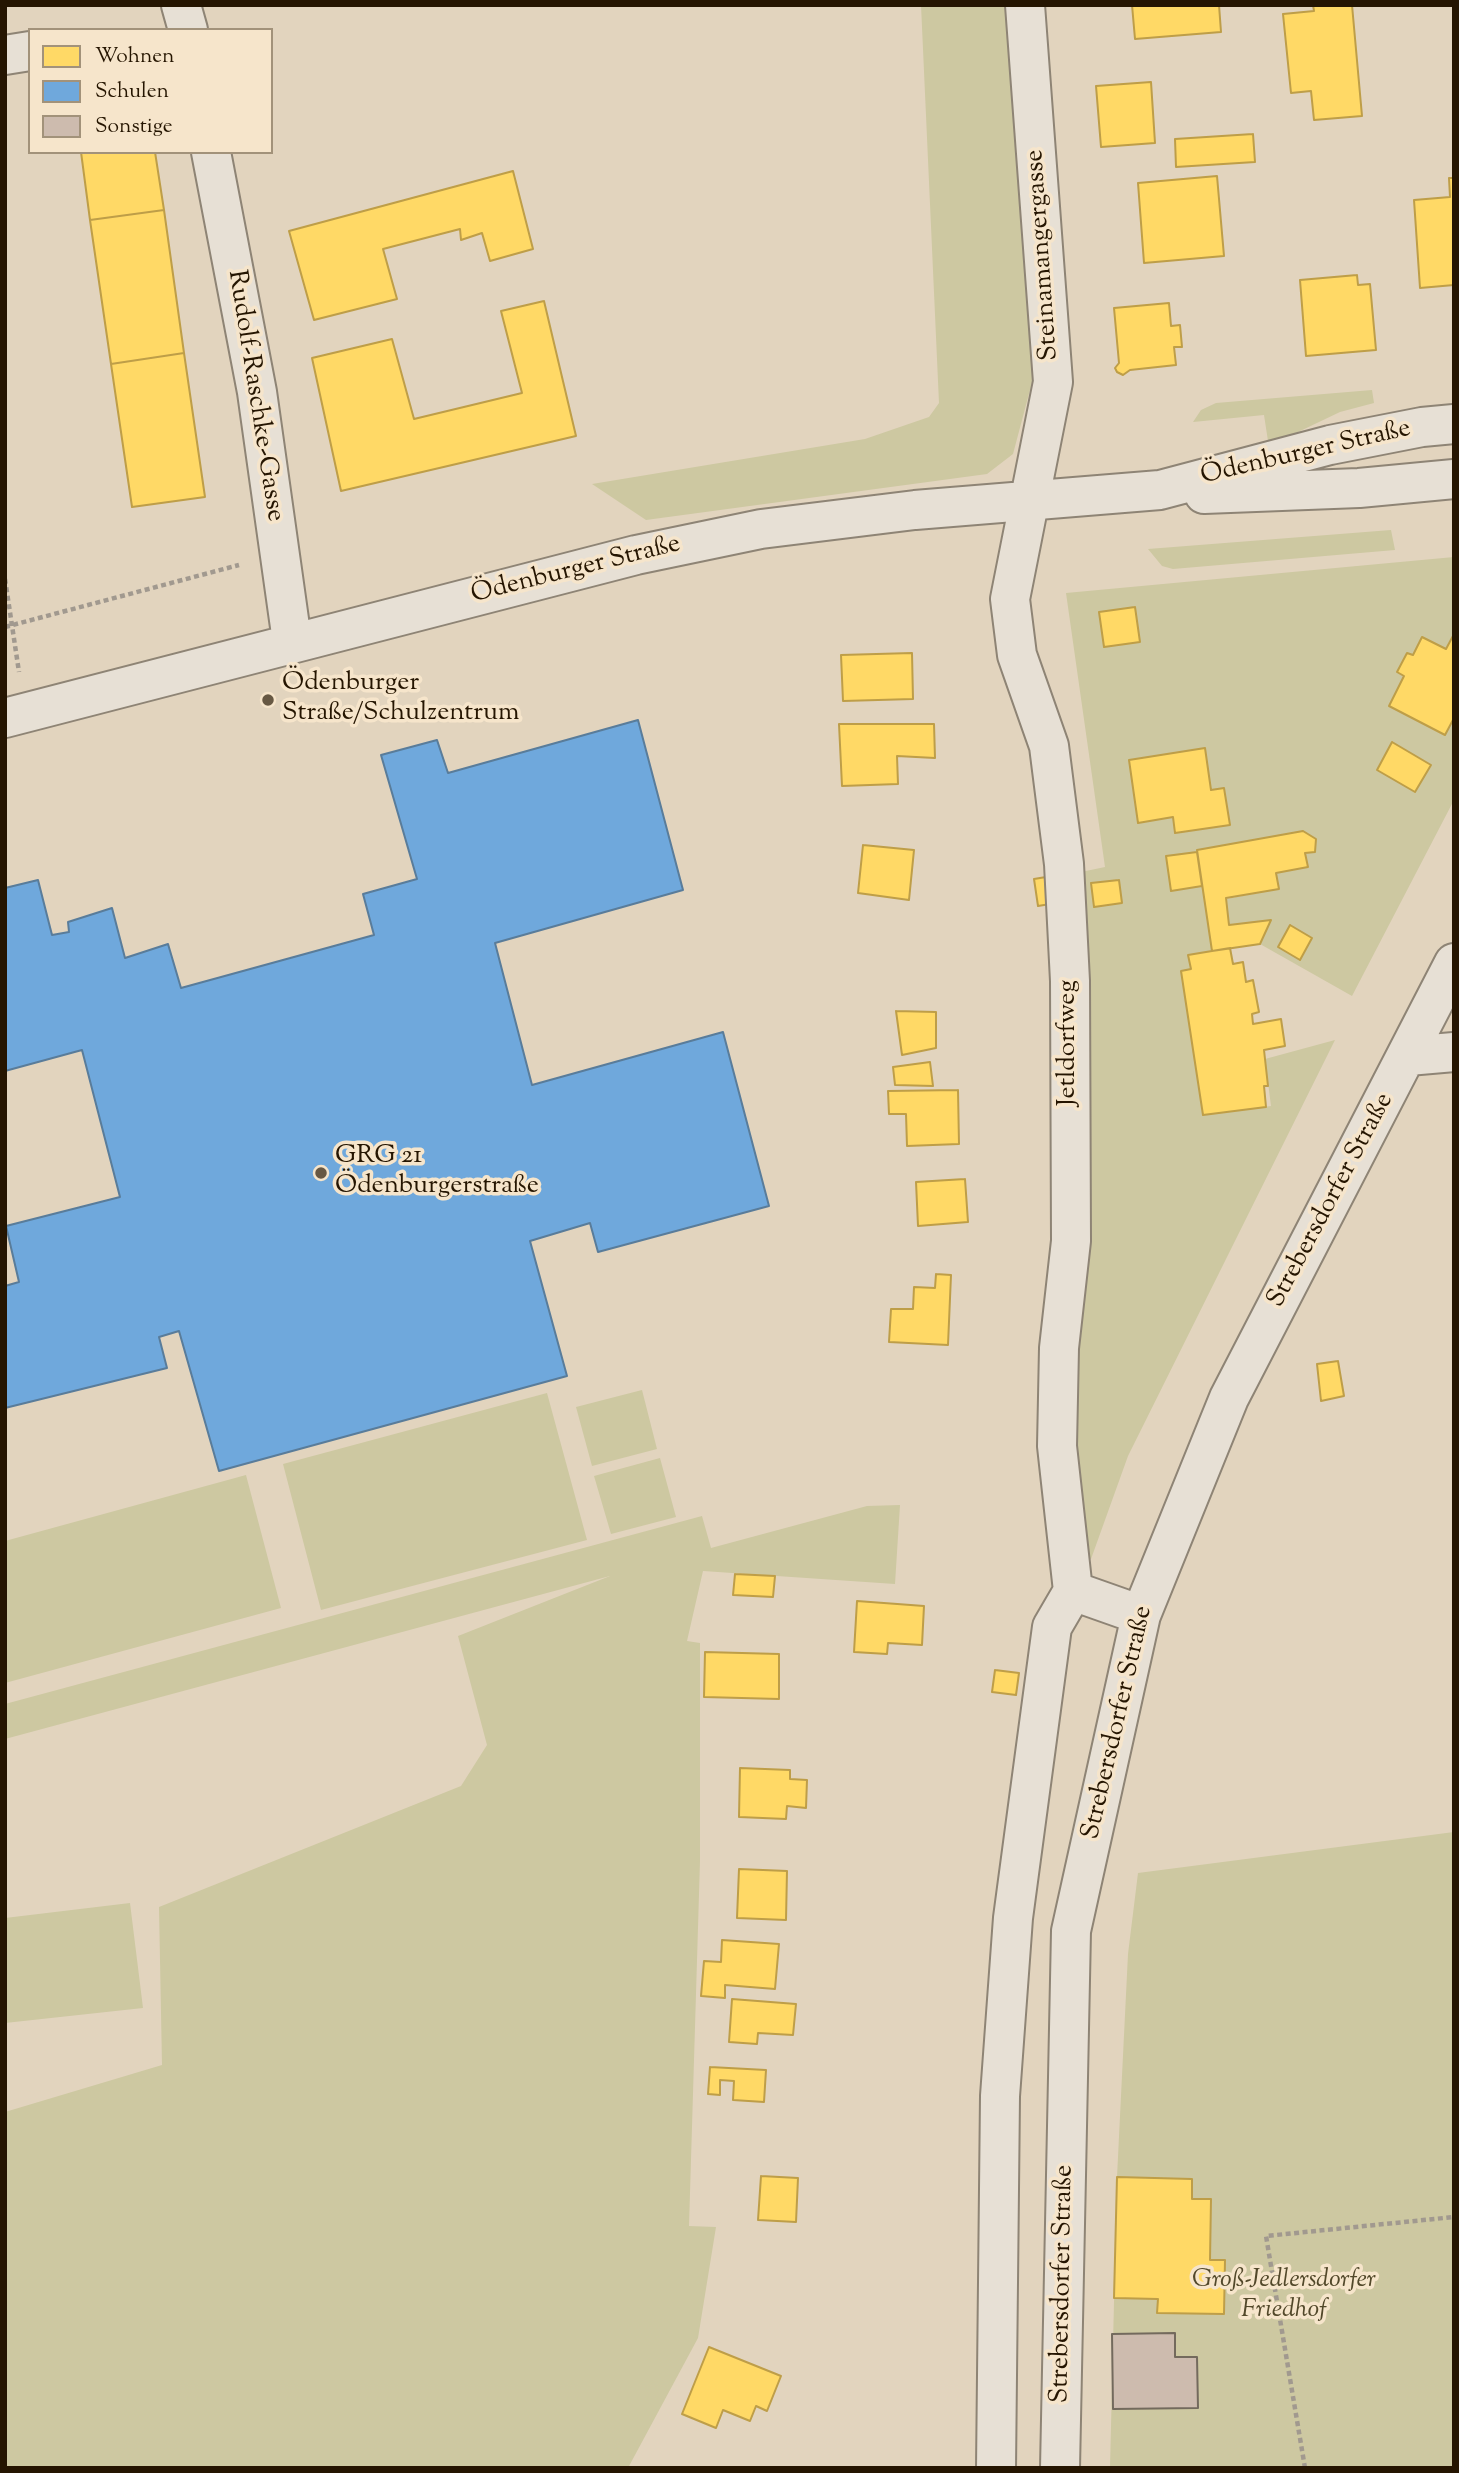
<!DOCTYPE html>
<html>
<head>
<meta charset="utf-8">
<style>
	body { margin:0 }
	#map { position:relative; width:1459px; height:2473px; overflow:hidden; background:#e2d4be; font-family:"Sorts Mill Goudy",serif }
	canvas { display:block }
	.frame { position:absolute; inset:0; border:7px solid #251501; pointer-events:none }
	.legend { position:absolute; left:28px; top:28px; width:245px; height:126px; box-sizing:border-box; background:#f6e5cb; border:2px solid #a2927a; margin:0; padding:9px 12px; list-style:none; font-size:21px; color:#251501 }
	.legend li { display:flex; align-items:center; gap:14px; height:35px }
	.legend b { width:35px; border:2px solid #a2927a }
</style>
</head>
<body>
<div id="map">
<canvas width="1459" height="2473"></canvas>
<div class="frame"></div>
<ul class="legend">
<li><b style="height:19px;background:#ffd966"></b>Wohnen</li>
<li><b style="height:19px;background:#6fa8dc"></b>Schulen</li>
<li><b style="height:19px;background:#cdbbae"></b>Sonstige</li>
</ul>
</div>
<script>
const context = document.querySelector('canvas').getContext('2d');
context.lineJoin = 'round';
function paint(path, color) { context.fillStyle = color; context.fill(path, 'evenodd'); }
const toPath = rows => new Path2D(rows.map(r => 'M' + r).join(''));
function trace(path, color, width, dash) { context.strokeStyle = color; context.lineWidth = width; context.lineCap = dash ? 'butt' : 'round'; context.setLineDash(dash || []); context.stroke(path); }
function write(font, color, halo, rows, align = 'center') {
  context.font = font + ' "Sorts Mill Goudy",serif'; context.lineWidth = 7; context.setLineDash([]); context.textBaseline = 'middle'; context.strokeStyle = halo; context.fillStyle = color; for (const [text, x, y, turn = 0] of rows) {
    context.save(); context.translate(x, y); context.rotate((+turn || 0) * Math.PI / 180); context.textAlign = isNaN(turn) ? turn : align; if (halo) context.strokeText(text, 0, 0); context.fillText(text, 0, 0); context.restore();
  }
}
paint(toPath([
	[921,5,1010,5,1039,356,1013,454,987,474,646,520,592,484,865,439,929,417,939,403],
	[1372,390,1374,403,1340,412,1275,443,1268,441,1264,415,1193,422,1201,410,1216,403],
	[1391,530,1395,550,1173,569,1162,566,1148,549],
	[1454,557,1454,800,1352,996,1260,944,1270,920,1229,925,1226,899,1279,889,1276,873,1307,867,1305,853,1315,852,1316,839,1303,831,1197,850,1212,951,1188,955,1191,969,1181,971,1203,1115,1271,1106,1265,1059,1335,1040,1128,1456,1091,1559,1085,1556,1067,1449,1081,872,1105,867,1066,593],
	[642,1390,657,1449,592,1466,576,1407],
	[547,1393,587,1540,321,1610,283,1464],
	[660,1458,676,1517,611,1534,594,1476],
	[246,1475,281,1608,5,1683,5,1541],
	[900,1505,895,1584,703,1571,687,1641,700,1643,700,1861,689,2226,716,2227,698,2338,628,2468,5,2468,5,2112,162,2065,159,1907,461,1786,487,1745,458,1636,610,1576,5,1739,5,1704,702,1516,711,1548,867,1506],
	[1454,1832,1454,2468,1110,2468,1117,2177,1128,1954,1138,1873],
	[130,1903,143,2008,5,2023,5,1918]
]), '#cdc8a1');
const homes = toPath([
	[1132,5,1219,5,1221,32,1135,39,1132,5],
	[1313,5,1352,5,1362,116,1314,120,1311,91,1291,93,1283,14,1314,11,1313,5],
	[1151,82,1155,143,1101,147,1096,86,1151,82],
	[1253,134,1255,162,1176,167,1175,139,1253,134],
	[81,152,155,152,164,210,90,220,81,152],
	[513,171,533,249,490,261,482,233,461,240,460,229,383,249,397,299,314,320,289,231,513,171],
	[1217,176,1224,256,1144,263,1138,183,1217,176],
	[1449,178,1454,178,1454,285,1420,288,1414,200,1450,197,1449,178],
	[164,210,184,353,111,364,90,220,164,210],
	[1357,275,1358,285,1370,284,1376,350,1306,356,1300,280,1357,275],
	[544,301,576,436,341,491,312,358,392,339,414,419,522,393,501,311,544,301],
	[1169,303,1171,326,1180,325,1182,347,1174,347,1176,365,1130,370,1123,375,1117,372,1115,368,1119,363,1114,308,1169,303],
	[184,353,205,497,132,507,111,364,184,353],
	[1135,607,1140,642,1104,647,1099,612,1135,607],
	[1454,634,1454,718,1445,735,1389,706,1404,676,1397,672,1407,653,1413,655,1422,637,1446,649,1454,634],
	[912,653,913,699,843,701,841,655,912,653],
	[839,724,934,724,935,758,897,756,898,784,842,786,839,724],
	[1392,742,1431,765,1415,792,1377,770,1392,742],
	[1205,748,1211,790,1224,788,1230,825,1175,833,1173,817,1138,823,1129,760,1205,748],
	[1303,831,1316,839,1315,852,1305,853,1308,867,1276,873,1279,889,1226,898,1229,925,1271,920,1260,944,1212,951,1197,850,1303,831],
	[863,845,914,850,909,900,858,893,863,845],
	[1197,852,1202,886,1171,891,1166,856,1197,852],
	[1052,876,1056,903,1038,906,1034,879,1052,876],
	[1119,880,1122,903,1094,907,1091,883,1119,880],
	[1290,925,1312,938,1300,960,1278,947,1290,925],
	[1230,948,1233,964,1243,962,1246,982,1253,980,1259,1012,1252,1014,1253,1024,1281,1019,1285,1046,1264,1050,1268,1086,1264,1086,1266,1107,1203,1115,1181,971,1191,969,1188,955,1230,948],
	[896,1011,936,1012,936,1048,902,1055,896,1011],
	[930,1062,933,1086,895,1085,893,1067,930,1062],
	[958,1090,959,1144,907,1146,906,1114,889,1114,888,1091,958,1090],
	[965,1179,968,1222,918,1226,916,1182,965,1179],
	[936,1274,951,1275,948,1345,889,1342,891,1309,913,1309,914,1287,935,1288,936,1274],
	[1338,1361,1344,1396,1321,1401,1317,1364,1338,1361],
	[735,1574,775,1576,773,1597,733,1595,735,1574],
	[857,1601,924,1606,922,1645,888,1643,887,1654,854,1652,857,1601],
	[705,1652,779,1654,779,1699,704,1697,705,1652],
	[995,1670,1019,1673,1016,1695,992,1692,995,1670],
	[740,1768,790,1770,790,1779,807,1780,806,1808,787,1806,786,1819,739,1817,740,1768],
	[739,1869,787,1871,786,1920,737,1918,739,1869],
	[722,1940,779,1944,775,1989,725,1985,725,1998,701,1996,704,1961,721,1962,722,1940],
	[732,1999,796,2004,793,2035,758,2033,757,2044,729,2042,732,1999],
	[710,2067,766,2070,764,2102,733,2100,734,2081,720,2080,720,2095,708,2094,710,2067],
	[761,2176,798,2178,796,2222,758,2220,761,2176],
	[1117,2177,1192,2179,1192,2199,1211,2199,1210,2260,1225,2260,1224,2314,1157,2313,1158,2299,1114,2298,1117,2177],
	[709,2347,781,2376,767,2411,756,2406,750,2421,723,2410,716,2428,682,2414,709,2347]
]);
paint(homes, '#ffd966');
trace(homes, '#be9e48', 2);
const schools = toPath([
	[638,720,683,890,495,943,532,1085,723,1032,769,1206,598,1252,590,1223,530,1241,567,1376,219,1471,179,1331,159,1337,167,1368,5,1408,5,1286,19,1282,6,1226,120,1197,82,1050,5,1071,5,888,38,880,52,935,69,932,68,922,112,908,125,958,168,944,181,988,374,935,363,894,417,879,381,755,437,740,448,773,638,720]
]);
paint(schools, '#6fa8dc');
trace(schools, '#597c9a', 2);
const building = toPath([
	[1175,2333,1175,2357,1197,2357,1198,2408,1113,2409,1112,2334,1175,2333]
]);
paint(building, '#cdbbae');
trace(building, '#736a5d', 2);
const minor = toPath([
	[181,5,188,30],
	[1025,5,1053,382,1010,599,1017,655,1049,746,1064,864,1070,981,1071,1241,1059,1348,1057,1446,1073,1591],
	[5,55,30,51],
	[211,152,257,392,292,641],
	[1204,494,1359,488,1454,479],
	[5,718,636,555,761,529,915,510,1160,490,1330,445,1422,427,1454,424],
	[1408,1056,1454,1052],
	[996,2468,1000,2096,1013,1918,1052,1627,1073,1591,1141,1615],
	[1060,2468,1071,1931,1141,1615,1229,1398,1454,963]
]);
trace(minor, '#8e8475', 42);
trace(toPath([
	[5,579,19,672],
	[5,627,239,565],
	[1305,2468,1266,2236,1454,2217]
]), '#a1998f', 4.5, [5, 3.5]);
trace(minor, '#e7e0d5', 38);
for (const [x, y, r, color] of [
	[268,700,7,"#675843"],
	[321,1173,7,"#675843"]
]) { const dot = new Path2D(); dot.arc(x, y, r, 0, 2 * Math.PI); context.fillStyle = color; context.fill(dot); trace(dot, '#f6e5cb', 2.5); }
write('26px', '#251501', '#f6e5cb', [
	["Steinamangergasse",1044,255,-94],
	["Rudolf-Raschke-Gasse",254,396,81],
	["Ödenburger Straße",1306,454,-13],
	["Ödenburger Straße",576,571,-14],
	["Jetldorfweg",1070,1043,-90],
	["Strebersdorfer Straße",1332,1201,-62],
	["Strebersdorfer Straße",1119,1723,-77],
	["Strebersdorfer Straße",1064,2284,-89]
]);
write('26px', '#251501', '#f6e5cb', [
	["Ödenburger",282,685],
	["Straße/Schulzentrum",282,715],
	["GRG 21",335,1158],
	["Ödenburgerstraße",335,1188]
], 'left');
write('italic 26px', '#52482a', '#f6e5cb', [
	["Groß-Jedlersdorfer",1284,2282],
	["Friedhof",1284,2312]
]);
</script>
</body>
</html>
